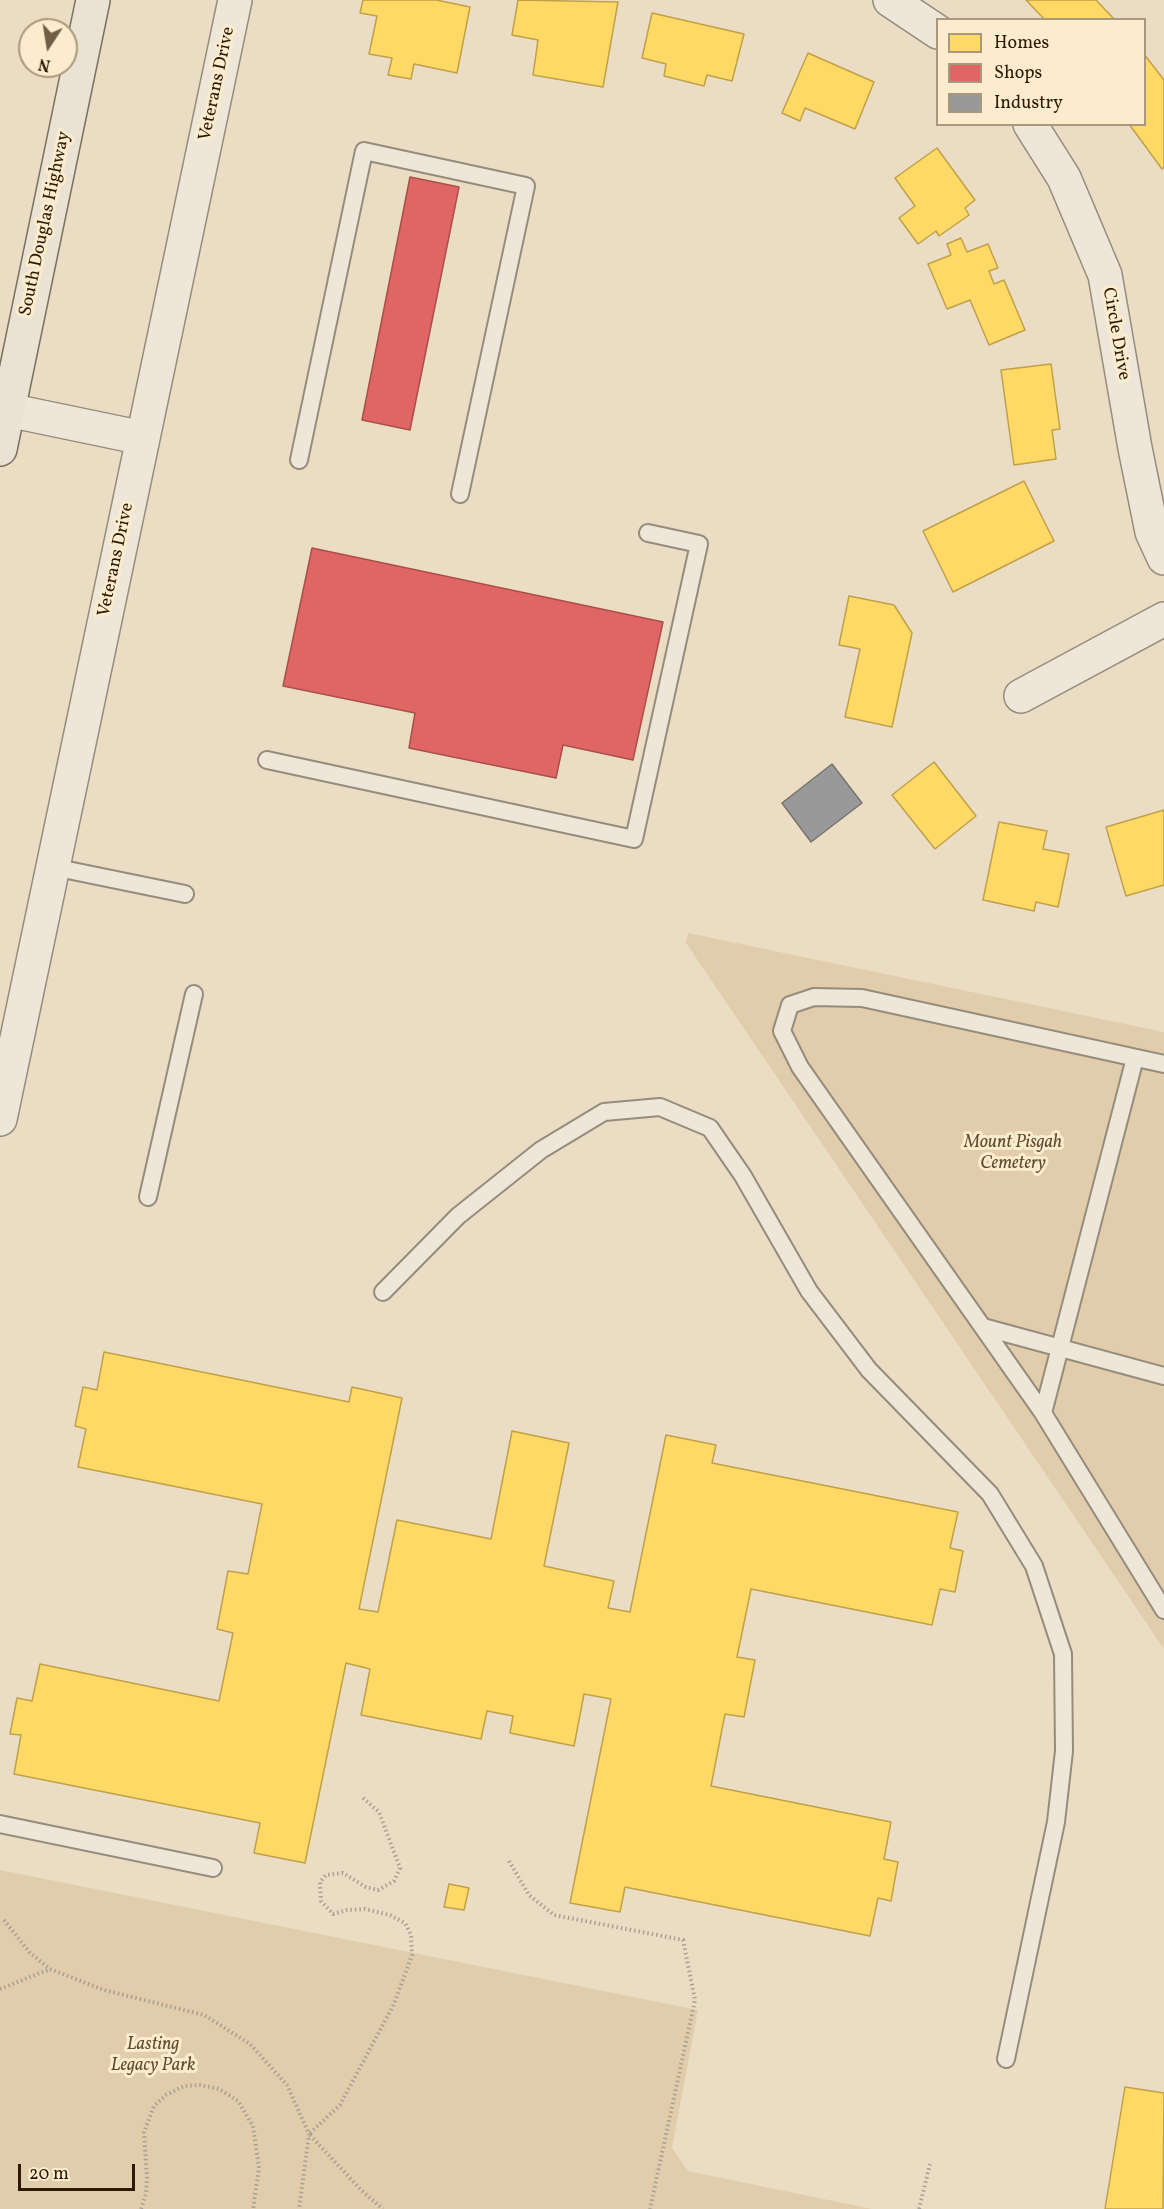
<!DOCTYPE html>
<html>
<head>
<meta charset="utf-8">
<style>
	body { margin:0 }
	#map { position:relative; width:1164px; height:2209px; overflow:hidden; background:#ebddc4; font-family:Vollkorn,serif }
	canvas { display:block }
	.legend { position:absolute; left:936px; top:18px; width:210px; height:108px; box-sizing:border-box; background:#fcecce; border:2px solid #a9987d; margin:0; padding:8px 10px; list-style:none; font-size:18px; color:#2d1a03 }
	.legend li { display:flex; align-items:center; gap:12px; height:30px }
	.legend b { width:30px; border:2px solid #a9987d }
	.north { position:absolute; left:18px; top:18px; width:60px; height:60px; box-sizing:border-box; background:#fcecce; border:2px solid #a9987d; border-radius:50%; rotate:192deg; font-size:16px; font-weight:700; line-height:24px; text-align:center; color:#2d1a03 }
	.north::after { content:''; display:block; margin:auto; width:21px; height:27px; background:#705e47; clip-path:polygon(50% 0,100% 100%,50% 72%,0 100%) }
	.scale { position:absolute; left:18px; top:2164px; width:117px; height:27px; box-sizing:border-box; border:3px solid #2d1a03; border-top:0; padding-left:8px; font-size:18px; line-height:21px; white-space:nowrap; color:#2d1a03; -webkit-text-stroke:4px #fcecce; paint-order:stroke }
</style>
</head>
<body>
<div id="map">
<canvas width="1164" height="2209"></canvas>
<ul class="legend">
<li><b style="height:16px;background:#ffd966"></b>Homes</li>
<li><b style="height:16px;background:#e06666"></b>Shops</li>
<li><b style="height:16px;background:#999"></b>Industry</li>
</ul>
<div class="north">N</div>
<div class="scale">20 m</div>
</div>
<script>
const context = document.querySelector('canvas').getContext('2d');
context.lineJoin = 'round';
function paint(path, color) { context.fillStyle = color; context.fill(path, 'evenodd'); }
const toPath = rows => new Path2D(rows.map(r => 'M' + r).join(''));
function trace(path, color, width, dash) { context.strokeStyle = color; context.lineWidth = width; context.lineCap = dash ? 'butt' : 'round'; context.setLineDash(dash || []); context.stroke(path); }
function write(font, color, halo, rows, align = 'center') {
  context.font = font + ' Vollkorn,serif'; context.lineWidth = 6; context.setLineDash([]); context.textBaseline = 'middle'; context.strokeStyle = halo; context.fillStyle = color; for (const [text, x, y, turn = 0] of rows) {
    context.save(); context.translate(x, y); context.rotate((+turn || 0) * Math.PI / 180); context.textAlign = isNaN(turn) ? turn : align; if (halo) context.strokeText(text, 0, 0); context.fillText(text, 0, 0); context.restore();
  }
}
paint(toPath([
	[688,933,1164,1032,1164,1649,686,943],
	[0,1870,698,2010,672,2148,688,2171,872,2209,0,2209]
]), '#e1cdab');
const homes = toPath([
	[363,0,436,0,470,7,457,73,414,64,411,79,388,75,392,58,369,54,377,16,360,13,363,0],
	[518,0,618,2,603,87,533,75,538,40,512,35,518,0],
	[1026,0,1096,0,1115,20,1045,20,1026,0],
	[652,13,744,34,732,81,707,75,704,86,664,76,666,64,642,58,652,13],
	[808,53,874,82,855,129,805,108,800,121,782,113,808,53],
	[1144,54,1164,80,1164,167,1162,169,1129,124,1144,124,1144,54],
	[937,148,975,200,965,208,969,215,939,236,936,231,918,244,899,218,915,206,895,178,937,148],
	[961,238,967,252,988,244,998,268,989,271,994,284,1004,280,1025,330,989,345,970,300,947,309,928,264,951,255,947,244,961,238],
	[1051,364,1060,429,1052,430,1056,459,1014,465,1001,370,1051,364],
	[1024,481,1054,541,953,592,923,531,1024,481],
	[849,596,894,605,912,633,892,727,845,717,860,649,839,645,849,596],
	[934,762,976,816,935,849,892,795,934,762],
	[1164,810,1164,885,1126,896,1106,827,1164,810],
	[999,822,1047,831,1043,849,1069,854,1058,907,1036,902,1034,911,983,900,999,822],
	[104,1352,349,1402,352,1387,402,1398,359,1609,378,1612,397,1520,491,1539,512,1431,569,1443,544,1566,614,1581,608,1608,630,1612,666,1435,716,1445,712,1463,958,1512,950,1548,963,1551,955,1592,940,1589,932,1625,751,1589,737,1657,755,1660,744,1717,725,1714,711,1786,891,1822,884,1859,898,1862,891,1901,878,1898,870,1936,625,1887,620,1912,570,1903,611,1699,584,1694,574,1746,510,1733,513,1716,487,1711,481,1739,361,1715,370,1669,346,1663,305,1863,254,1853,260,1823,14,1774,21,1735,10,1734,17,1698,32,1701,40,1664,219,1701,233,1633,217,1629,228,1571,248,1574,262,1504,78,1467,86,1429,75,1426,83,1387,97,1390,104,1352],
	[449,1884,469,1888,464,1910,444,1907,449,1884],
	[1125,2087,1164,2093,1163,2209,1105,2209,1125,2087]
]);
paint(homes, '#ffd966');
trace(homes, '#c0a048', 1.5);
const shops = toPath([
	[410,177,459,187,410,430,362,420,410,177],
	[312,548,663,622,633,760,563,745,556,778,409,748,415,713,283,686,312,548]
]);
paint(shops, '#e06666');
trace(shops, '#aa4f48', 1.5);
const industry = toPath([
	[832,764,862,803,811,842,782,803,832,764]
]);
paint(industry, '#999');
trace(industry, '#79736c', 1.5);
const service = toPath([
	[299,460,364,151,526,186,460,494],
	[267,760,634,839,699,544,648,533],
	[53,867,185,894],
	[1164,1064,862,998,814,997,790,1005,782,1031,800,1067,1043,1413,1164,1610],
	[148,1197,194,994],
	[383,1292,458,1216,541,1150,604,1112,660,1107,710,1128,743,1176,809,1291,869,1370,990,1494,1034,1566,1063,1654,1064,1751,1056,1822,1006,2059],
	[983,1327,1164,1376],
	[1043,1413,1135,1058],
	[0,1824,213,1868]
]);
const minor = toPath([
	[890,0,938,32],
	[1030,124,1064,178,1105,275,1135,448,1152,532,1164,558],
	[8,410,143,438],
	[1021,696,1164,619],
	[0,1119,235,0]
]);
const primary = toPath([
	[0,449,93,0]
]);
trace(service, '#968c7b', 20);
trace(minor, '#968c7b', 36);
trace(primary, '#7b7162', 36);
trace(toPath([
	[363,1798,379,1812,400,1868,394,1881,378,1890,366,1887,343,1873,326,1875,320,1882,321,1901,333,1914,347,1910,365,1909,390,1915,405,1923,411,1935,412,1955,394,2004,340,2105,309,2134,362,2191,383,2209],
	[509,1861,529,1895,554,1915,683,1940,695,2000,650,2209],
	[4,1920,30,1953,50,1969],
	[0,1989,50,1969,104,1990,204,2015,250,2044,287,2085,309,2134,299,2209],
	[141,2209,146,2194,147,2178,144,2132,154,2106,166,2095,184,2086,200,2085,219,2089,238,2101,253,2126,259,2168,253,2209],
	[919,2209,930,2164]
]), '#a7a094', 4, [1.5, 3]);
trace(service, '#ede6d9', 16);
trace(minor, '#ede6d9', 33);
trace(primary, '#eae2d3', 33);
write('18px', '#2d1a03', '#fcecce', [
	["Veterans Drive",218,84,-78],
	["South Douglas Highway",46,224,-78],
	["Circle Drive",1115,334,80],
	["Veterans Drive",117,560,-78]
]);
write('italic 18px', '#604c2f', '#fcecce', [
	["Mount Pisgah",1013,1144],
	["Cemetery",1013,1165],
	["Lasting",153,2046],
	["Legacy Park",153,2067]
]);
</script>
</body>
</html>
